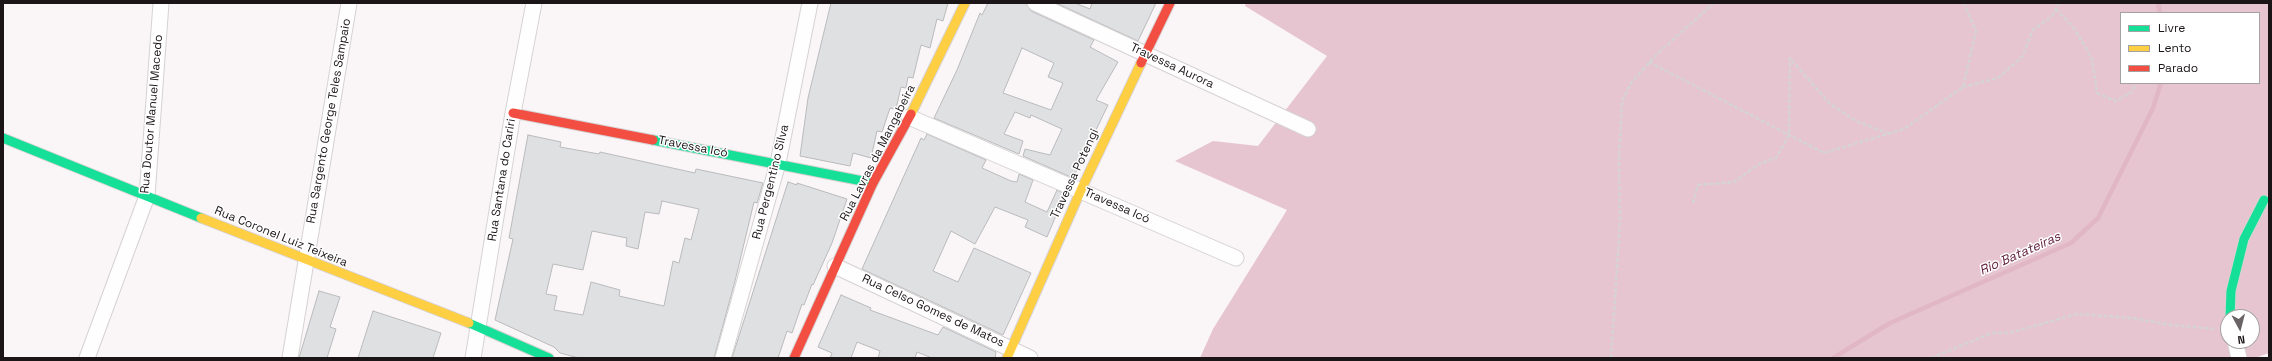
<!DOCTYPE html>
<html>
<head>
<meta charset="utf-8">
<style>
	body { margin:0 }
	#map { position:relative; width:2272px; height:361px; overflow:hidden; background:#faf5f7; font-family:"Space Grotesk",sans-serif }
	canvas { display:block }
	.frame { position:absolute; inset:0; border:4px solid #1b1517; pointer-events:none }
	.legend { position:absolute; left:2120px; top:12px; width:140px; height:72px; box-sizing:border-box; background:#fff; border:1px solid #a4a1a2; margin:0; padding:5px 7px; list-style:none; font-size:12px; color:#1b1517 }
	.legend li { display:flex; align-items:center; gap:8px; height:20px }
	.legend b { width:20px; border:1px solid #a4a1a2 }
	.north { position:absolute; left:2220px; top:309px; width:40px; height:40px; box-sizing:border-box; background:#fff; border:1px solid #a4a1a2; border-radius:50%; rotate:173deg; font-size:11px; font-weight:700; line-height:16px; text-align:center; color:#1b1517 }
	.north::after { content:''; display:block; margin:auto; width:14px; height:18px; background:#696365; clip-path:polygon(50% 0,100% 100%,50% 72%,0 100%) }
</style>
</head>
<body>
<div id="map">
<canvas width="2272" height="361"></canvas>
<div class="frame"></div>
<ul class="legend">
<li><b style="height:5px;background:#16e098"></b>Livre</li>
<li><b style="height:5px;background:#ffcf43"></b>Lento</li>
<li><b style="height:5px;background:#f24e42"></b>Parado</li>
</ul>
<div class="north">N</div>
</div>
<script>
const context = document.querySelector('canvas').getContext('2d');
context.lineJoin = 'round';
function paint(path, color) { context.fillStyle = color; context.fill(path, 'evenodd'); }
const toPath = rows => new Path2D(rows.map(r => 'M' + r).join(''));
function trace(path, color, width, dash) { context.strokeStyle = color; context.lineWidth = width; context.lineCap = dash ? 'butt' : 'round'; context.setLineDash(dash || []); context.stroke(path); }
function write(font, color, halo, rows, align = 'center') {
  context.font = font + ' "Space Grotesk",sans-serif'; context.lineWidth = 3; context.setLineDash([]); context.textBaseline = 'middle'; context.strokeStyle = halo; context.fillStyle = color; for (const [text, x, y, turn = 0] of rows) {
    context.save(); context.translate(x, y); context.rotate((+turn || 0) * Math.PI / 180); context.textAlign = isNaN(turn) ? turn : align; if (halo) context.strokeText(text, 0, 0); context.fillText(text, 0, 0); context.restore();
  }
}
paint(toPath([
	[1246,3,2269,3,2269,353,2255,358,1200,358,1213,329,1287,210,1175,161,1213,141,1258,146,1327,56,1245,6],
	[2121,13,2259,13,2259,83,2121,83],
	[2228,317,2252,317,2252,341,2228,341]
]), '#e6c5d0');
trace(toPath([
	[2158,3,2160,13],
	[1833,358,1890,323,2071,243,2098,218,2153,108,2161,83]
]), '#e1b7c5', 4.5);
const building = toPath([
	[831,3,948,3,943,21,937,19,930,48,921,45,913,78,908,77,906,88,901,87,896,109,890,108,882,132,877,131,871,158,853,153,850,166,800,156,808,98,831,3],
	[988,3,1026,3,1031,11,1094,40,1090,47,1118,62,1096,100,1108,105,1073,178,1023,156,1025,149,1050,155,1062,129,1031,115,1030,118,1015,112,1004,134,1023,141,1019,154,934,118,957,70,980,13,982,15,988,3],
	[1022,48,1054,63,1048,77,1063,83,1051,110,1003,93,1022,48],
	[1056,3,1075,3,1090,9,1092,3,1156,3,1138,41,1056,3],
	[927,134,986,160,982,168,1011,181,1017,182,1019,174,1033,180,1025,202,1047,212,1057,190,1065,194,1047,237,1025,227,1028,220,995,207,975,244,951,231,933,271,958,282,974,248,1031,273,1003,335,862,269,921,138,924,140,927,134],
	[528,135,561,142,560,147,599,154,600,152,695,173,696,169,763,183,757,203,754,202,735,281,714,358,579,358,560,353,554,347,495,320,513,239,509,238,528,135],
	[662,201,699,209,691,240,685,238,679,263,673,261,664,306,619,296,620,290,591,282,583,315,554,310,557,296,546,294,553,264,583,270,592,231,627,238,626,246,638,249,645,212,659,214,662,201],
	[788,182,797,185,797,183,847,199,832,243,813,285,812,284,804,305,802,304,792,333,787,331,778,358,732,358,788,182],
	[319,291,340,297,330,327,336,329,327,358,299,358,319,291],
	[841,295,871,308,870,310,938,335,943,327,996,352,995,358,932,358,917,352,915,358,878,358,880,351,857,342,851,358,830,358,832,353,818,347,841,295],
	[373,311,441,333,433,358,358,358,373,311]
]);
paint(building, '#dfe0e2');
trace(building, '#b9babc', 1);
const street = toPath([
	[1035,3,1308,129],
	[909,117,1236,258],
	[835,266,1030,358],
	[2235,341,2239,358],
	[87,358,147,196,161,3],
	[290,358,349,3],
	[473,358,513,113,534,3],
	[723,358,778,163,810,3]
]);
const fast = toPath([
	[3,138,201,218],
	[653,140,873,183],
	[2230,317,2231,291,2244,239,2264,200],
	[469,323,549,358]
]);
const slow = toPath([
	[911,114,965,3],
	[201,218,469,323],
	[1007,358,1081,190,1141,63]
]);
const jam = toPath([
	[1141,63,1170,3],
	[513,113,653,140],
	[794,358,873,183,911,114]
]);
trace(street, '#d6d2d3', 17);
trace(fast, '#d6d2d3', 11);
trace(slow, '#d6d2d3', 11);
trace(jam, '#d6d2d3', 11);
trace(toPath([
	[2056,9,2074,28,2092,59,2097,93,2116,101,2133,91,2135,83],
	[1649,62,1824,153,1904,129,1963,87,1976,31,1964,3],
	[1963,87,1998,78,2022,57,2033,30,2052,16,2059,3],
	[1693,203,1698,185,1734,182,1759,164,1776,158,1789,135,1790,58,1829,103,1856,121,1887,133],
	[1611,358,1620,222,1619,158,1622,102,1631,83,1657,54,1714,3],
	[1931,358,1992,333,2009,333,2077,314,2132,318,2171,325,2216,329]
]), '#d5d3d3', 2.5, [4, 2]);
trace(street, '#fefefe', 15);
trace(fast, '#16e098', 9);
trace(slow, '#ffcf43', 9);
trace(jam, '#f24e42', 9);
write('12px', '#1b1517', '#fff', [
	["Travessa Aurora",1172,66,25],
	["Rua Doutor Manuel Macedo",152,114,-85],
	["Rua Sargento George Teles Sampaio",329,121,-80],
	["Travessa Icó",693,147,11],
	["Rua Lavras da Mangabeira",878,153,-63],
	["Travessa Potengi",1075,174,-65],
	["Rua Santana do Cariri",502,180,-81],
	["Rua Pergentino Silva",771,182,-76],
	["Travessa Icó",1117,206,24],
	["Rua Coronel Luiz Teixeira",281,237,22],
	["Rua Celso Gomes de Matos",933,311,25]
]);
write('italic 13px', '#64213e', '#fff', [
	["Rio Batateiras",2020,254,-24]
]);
</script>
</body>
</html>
